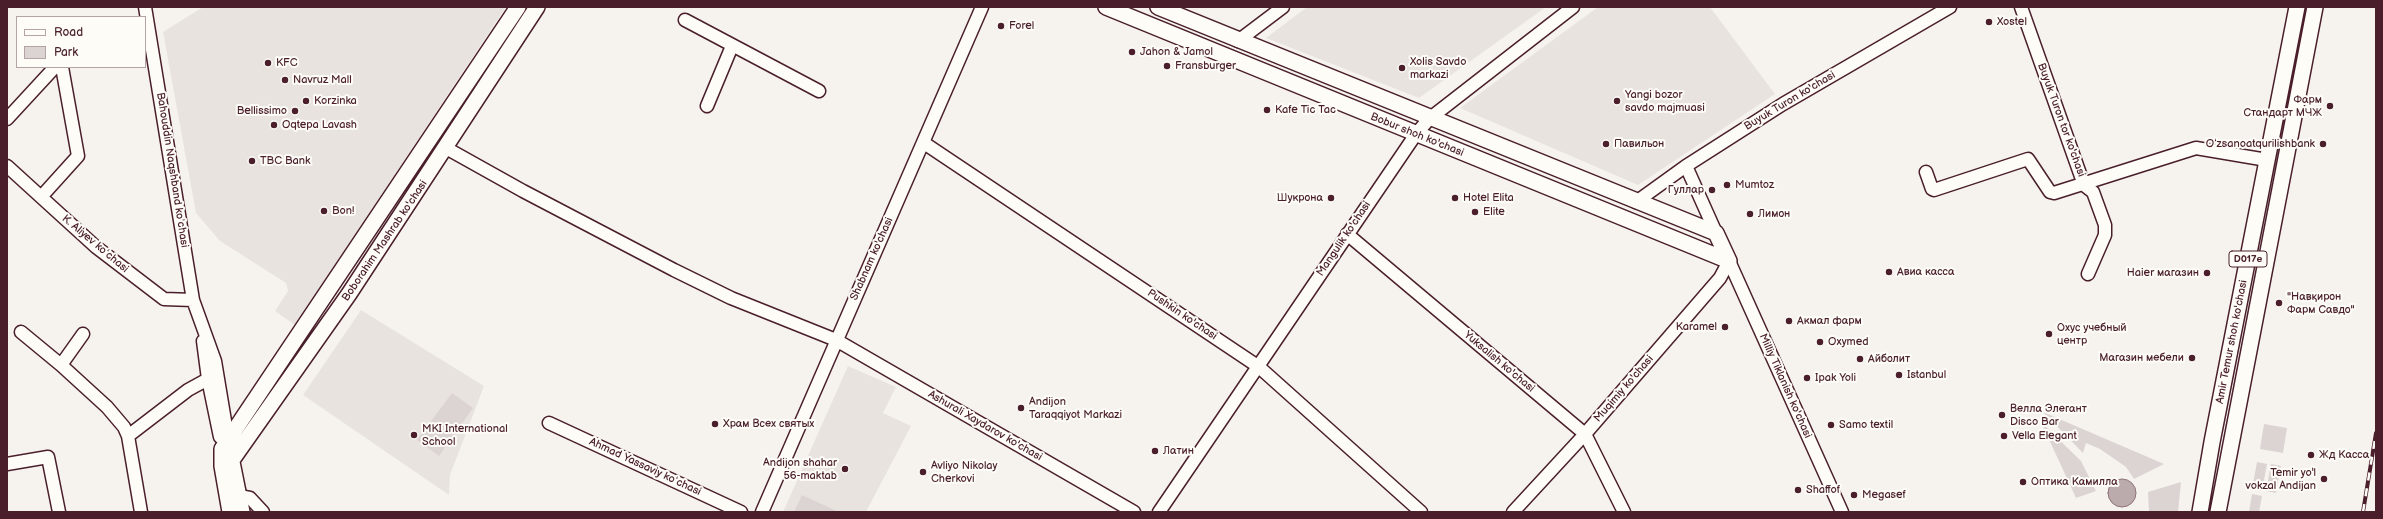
<!DOCTYPE html>
<html>
<head>
<meta charset="utf-8">
<style>
	body { margin:0 }
	#map { position:relative; width:2383px; height:519px; overflow:hidden; background:#f6f3ef; font-family:"Balsamiq Sans",sans-serif }
	canvas { display:block }
	.frame { position:absolute; inset:0; border:8px solid #4a1f2b; pointer-events:none }
	.legend { position:absolute; left:16px; top:16px; width:130px; height:52px; box-sizing:border-box; background:#fdfcf7; border:1px solid #b5a4a5; margin:0; padding:5px 7px; list-style:none; font-size:12px; color:#4a1f2b }
	.legend li { display:flex; align-items:center; gap:8px; height:20px }
	.legend b { width:20px; border:1px solid #b5a4a5 }
</style>
</head>
<body>
<div id="map">
<canvas width="2383" height="519"></canvas>
<div class="frame"></div>
<ul class="legend">
<li><b style="height:5px;background:#fdfcf7"></b>Road</li>
<li><b style="height:11px;background:#dcd4d2"></b>Park</li>
</ul>
</div>
<script>
const context = document.querySelector('canvas').getContext('2d');
context.lineJoin = 'round';
function paint(path, color) { context.fillStyle = color; context.fill(path, 'evenodd'); }
const toPath = rows => new Path2D(rows.map(r => 'M' + r).join(''));
function trace(path, color, width, dash) { context.strokeStyle = color; context.lineWidth = width; context.lineCap = dash ? 'butt' : 'round'; context.setLineDash(dash || []); context.stroke(path); }
function write(font, color, halo, rows, align = 'center') {
  context.font = font + ' "Balsamiq Sans",sans-serif'; context.lineWidth = 4; context.setLineDash([]); context.textBaseline = 'middle'; context.strokeStyle = halo; context.fillStyle = color; for (const [text, x, y, turn = 0] of rows) {
    context.save(); context.translate(x, y); context.rotate((+turn || 0) * Math.PI / 180); context.textAlign = isNaN(turn) ? turn : align; if (halo) context.strokeText(text, 0, 0); context.fillText(text, 0, 0); context.restore();
  }
}
paint(toPath([
	[203,7,506,7,295,325,275,311,288,291,286,283,220,241,196,213,163,32],
	[1307,7,1546,7,1419,98,1266,38],
	[1598,7,1710,7,1775,94,1638,185,1460,108],
	[361,310,484,386,450,475,449,495,303,395],
	[848,366,896,387,883,413,911,426,866,512,783,512]
]), '#e9e3e0');
paint(toPath([
	[452,393,473,408,439,456,417,440],
	[2043,412,2164,464,2134,479,2126,467,2100,449,2086,443,2083,453],
	[2041,422,2081,461,2096,491,2076,498],
	[2264,424,2287,428,2283,453,2260,449],
	[2257,462,2267,464,2262,491,2252,489],
	[2271,464,2281,466,2276,493,2266,491],
	[2181,482,2178,512,2149,512,2148,492],
	[2252,494,2262,496,2259,512,2249,512],
	[802,495,839,512,794,512]
]), '#dcd4d2');
const water = toPath([
	'2108 493a14 14 0 1 1 28 0a14 14 0 1 1-28 0Z'
]);
paint(water, '#bbabac');
trace(water, '#8e7378', 1);
const minor = toPath([
	[145,7,193,300,215,361,228,439],
	[2021,7,2084,185,2093,192,2105,225,2105,235,2088,274],
	[685,20,819,91],
	[1238,41,1283,7],
	[707,106,732,46],
	[7,119,55,67],
	[924,143,1259,367,1421,512],
	[446,148,523,191,674,270,731,298,836,340,1134,512],
	[7,166,96,247,164,299,193,300],
	[1686,166,1716,233],
	[1926,172,1932,189,1934,190,2028,159,2050,192,2054,193,2196,148,2267,160],
	[41,197,78,156,62,67],
	[1636,202,1686,166,1783,104,1950,7],
	[1347,234,1585,434,1624,512],
	[1729,261,1842,512],
	[21,332,61,365],
	[83,334,61,365,107,407,124,427,128,436,141,512],
	[203,341,208,379,220,437],
	[549,423,741,512],
	[128,436,188,390,208,379],
	[7,464,48,457,59,512],
	[239,496,250,498,263,512],
	[762,512,982,7],
	[1159,512,1416,134,1429,119,1573,7],
	[1513,512,1585,434,1720,278,1729,261]
]);
const major = toPath([
	[1106,7,1729,261],
	[1158,7,1716,233,1729,261],
	[230,452,242,512],
	[222,466,232,460,349,294,537,7],
	[230,512,222,466,222,449,518,7],
	[2200,512,2212,442,2297,7],
	[2218,512,2315,7]
]);
trace(minor, '#4a1f2b', 15);
trace(major, '#4a1f2b', 18);
trace(minor, '#fdfcf7', 12);
trace(major, '#fdfcf7', 15);
const rail = toPath([
	[2363,512,2376,433]
]);
trace(rail, '#4a1f2b', 4);
trace(rail, '#fdfcf7', 2.5, [8]);
for (const [x, y, r, color] of [
	[1989,22,4,"#4a1f2b"],
	[1001,26,4,"#4a1f2b"],
	[1132,52,4,"#4a1f2b"],
	[268,63,4,"#4a1f2b"],
	[1167,66,4,"#4a1f2b"],
	[1402,68,4,"#4a1f2b"],
	[285,80,4,"#4a1f2b"],
	[306,101,4,"#4a1f2b"],
	[1617,101,4,"#4a1f2b"],
	[2330,106,4,"#4a1f2b"],
	[1267,110,4,"#4a1f2b"],
	[295,111,4,"#4a1f2b"],
	[274,125,4,"#4a1f2b"],
	[1606,144,4,"#4a1f2b"],
	[2323,144,4,"#4a1f2b"],
	[252,161,4,"#4a1f2b"],
	[1727,185,4,"#4a1f2b"],
	[1712,190,4,"#4a1f2b"],
	[1331,198,4,"#4a1f2b"],
	[1455,198,4,"#4a1f2b"],
	[324,211,4,"#4a1f2b"],
	[1475,212,4,"#4a1f2b"],
	[1750,214,4,"#4a1f2b"],
	[1889,272,4,"#4a1f2b"],
	[2207,273,4,"#4a1f2b"],
	[2279,303,4,"#4a1f2b"],
	[1789,321,4,"#4a1f2b"],
	[1725,327,4,"#4a1f2b"],
	[2049,334,4,"#4a1f2b"],
	[1820,342,4,"#4a1f2b"],
	[2192,358,4,"#4a1f2b"],
	[1860,359,4,"#4a1f2b"],
	[1899,375,4,"#4a1f2b"],
	[1807,378,4,"#4a1f2b"],
	[1021,408,4,"#4a1f2b"],
	[2002,415,4,"#4a1f2b"],
	[715,424,4,"#4a1f2b"],
	[1831,425,4,"#4a1f2b"],
	[414,435,4,"#4a1f2b"],
	[2004,436,4,"#4a1f2b"],
	[1155,451,4,"#4a1f2b"],
	[2311,455,4,"#4a1f2b"],
	[845,469,4,"#4a1f2b"],
	[923,472,4,"#4a1f2b"],
	[2324,479,4,"#4a1f2b"],
	[2023,482,4,"#4a1f2b"],
	[1798,490,4,"#4a1f2b"],
	[1854,495,4,"#4a1f2b"]
]) { const dot = new Path2D(); dot.arc(x, y, r, 0, 2 * Math.PI); context.fillStyle = color; context.fill(dot); trace(dot, '#fdfcf7', 1.5); }
for (const [x, y, w] of [
	[2248,259,38]
]) { const box = new Path2D(); box.roundRect(x - w / 2, y - 8, w, 16, 3); context.fillStyle = '#fdfcf7'; context.fill(box); trace(box, '#4a1f2b', 1); }
write('bold 10px', '#4a1f2b', null, [
	["D017e",2248,259]
]);
write('11px', '#4a1f2b', '#fdfcf7', [
	["Xostel",1997,22],
	["Forel",1009,26],
	["Jahon & Jamol",1140,52],
	["Xolis Savdo",1410,62],
	["markazi",1410,75],
	["KFC",276,63],
	["Fransburger",1175,66],
	["Navruz Mall",293,80],
	["Yangi bozor",1625,95],
	["savdo majmuasi",1625,108],
	["Фарм",2322,100,"right"],
	["Стандарт МЧЖ",2322,113,"right"],
	["Korzinka",314,101],
	["Kafe Tic Tac",1275,110],
	["Bellissimo",287,111,"right"],
	["Oqtepa Lavash",282,125],
	["Павильон",1614,144],
	["Oʻzsanoatqurilishbank",2315,144,"right"],
	["TBC Bank",260,161],
	["Mumtoz",1735,185],
	["Гуллар",1704,190,"right"],
	["Шукрона",1323,198,"right"],
	["Hotel Elita",1463,198],
	["Bon!",332,211],
	["Elite",1483,212],
	["Лимон",1758,214],
	["Авиа касса",1897,272],
	["Haier магазин",2199,273,"right"],
	["\"Навқирон",2287,297],
	["Фарм Савдо\"",2287,310],
	["Акмал фарм",1797,321],
	["Karamel",1717,327,"right"],
	["Охус учебный",2057,328],
	["центр",2057,341],
	["Oxymed",1828,342],
	["Магазин мебели",2184,358,"right"],
	["Айболит",1868,359],
	["Istanbul",1907,375],
	["Ipak Yoli",1815,378],
	["Andijon",1029,402],
	["Taraqqiyot Markazi",1029,415],
	["Велла Элегант",2010,409],
	["Disco Bar",2010,422],
	["Храм Всех святых",723,424],
	["Samo textil",1839,425],
	["MKI International",422,429],
	["School",422,442],
	["Vella Elegant",2012,436],
	["Латин",1163,451],
	["Жд Касса",2319,455],
	["Andijon shahar",837,463,"right"],
	["56-maktab",837,476,"right"],
	["Avliyo Nikolay",931,466],
	["Cherkovi",931,479],
	["Temir yo'l",2316,473,"right"],
	["vokzal Andijan",2316,486,"right"],
	["Оптика Камилла",2031,482],
	["Shaffof",1806,490],
	["Megasef",1862,495]
], 'left');
write('11px', '#4a1f2b', '#fdfcf7', [
	["Buyuk Turon ko'chasi",1790,101,-31],
	["Buyuk Turon tor ko'chasi",2061,120,70],
	["Bobur shoh ko'chasi",1417,135,22],
	["Bahouddin Naqshband koʻchasi",172,170,81],
	["Mangulik ko'chasi",1344,239,-56],
	["Boborahim Mashrab ko'chasi",385,241,-56],
	["K. Aliyev koʻchasi",95,244,40],
	["Shabnam ko'chasi",872,259,-66],
	["Pushkin ko'chasi",1182,315,34],
	["Amir Temur shoh ko'chasi",2232,342,-79],
	["Yuksalish ko'chasi",1499,362,40],
	["Milliy Tiklanish ko'chasi",1785,386,66],
	["Muqimiy ko'chasi",1624,389,-49],
	["Ashurali Xaydarov ko'chasi",985,426,30],
	["Ahmad Yassaviy koʻchasi",645,467,25]
]);
</script>
</body>
</html>
